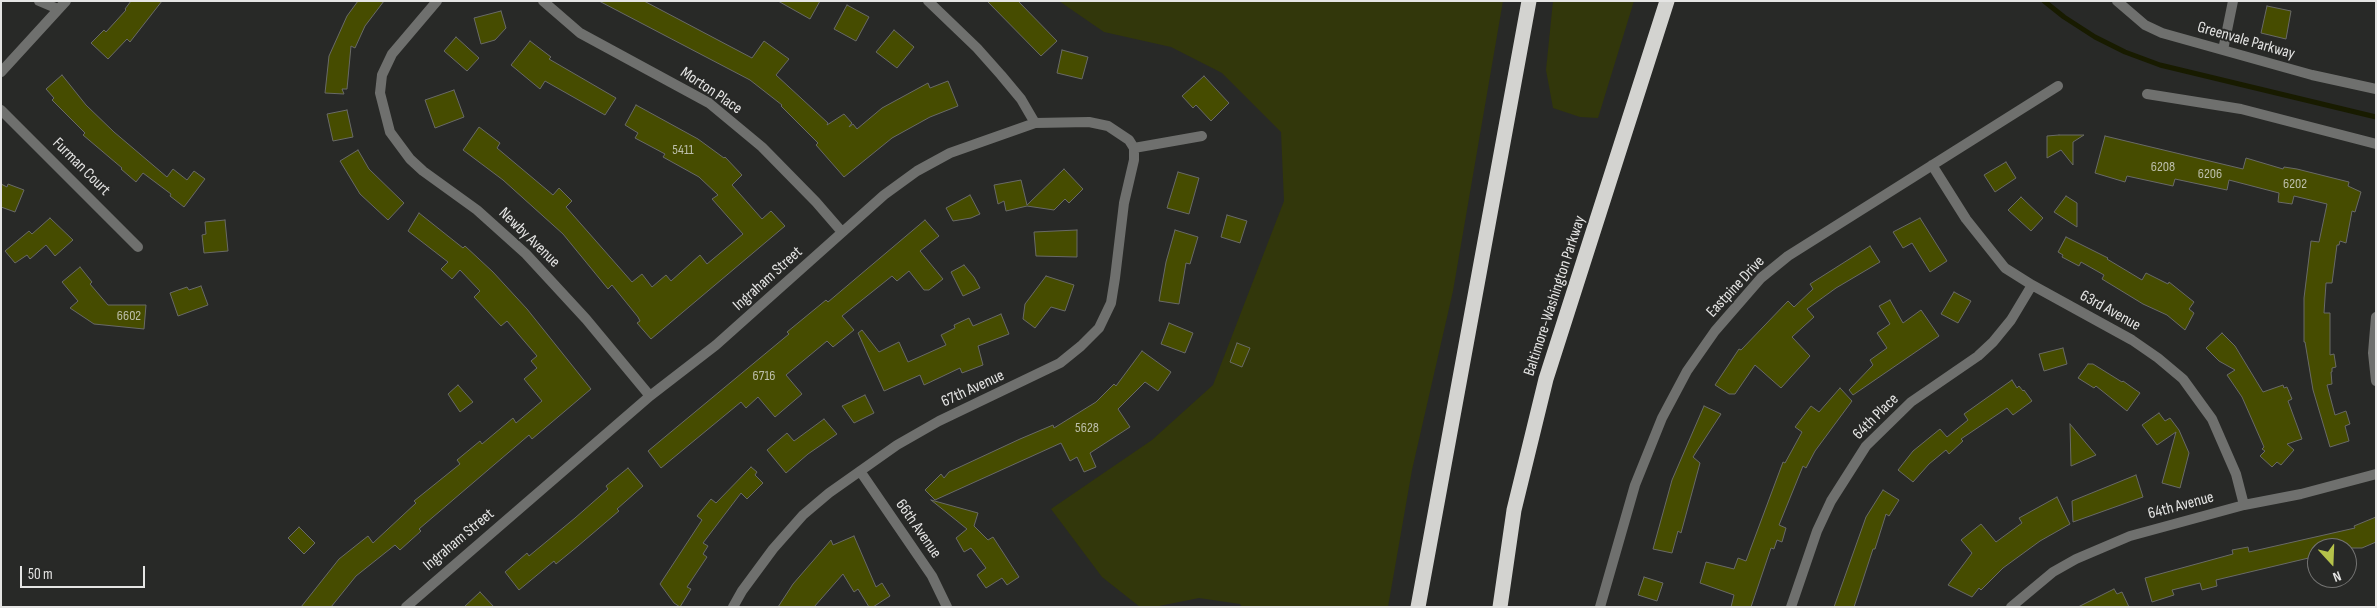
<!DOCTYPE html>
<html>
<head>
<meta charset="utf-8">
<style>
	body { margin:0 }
	#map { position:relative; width:2377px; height:608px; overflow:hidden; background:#282927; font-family:"Sofia Sans Condensed",sans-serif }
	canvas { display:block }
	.frame { position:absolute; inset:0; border:2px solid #e5e5e4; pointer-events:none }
	.north { position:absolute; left:2307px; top:538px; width:50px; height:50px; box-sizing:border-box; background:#282927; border:1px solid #747473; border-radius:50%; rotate:160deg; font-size:14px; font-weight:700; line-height:20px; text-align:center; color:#e5e5e4 }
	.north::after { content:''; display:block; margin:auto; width:18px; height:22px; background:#b5c24a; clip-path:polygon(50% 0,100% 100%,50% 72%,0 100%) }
	.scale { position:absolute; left:20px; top:566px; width:125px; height:22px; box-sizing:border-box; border:2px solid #e5e5e4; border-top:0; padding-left:6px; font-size:15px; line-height:18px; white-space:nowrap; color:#e5e5e4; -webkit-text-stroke:4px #282927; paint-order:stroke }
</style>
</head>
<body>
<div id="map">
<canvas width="2377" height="608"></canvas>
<div class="frame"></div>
<div class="north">N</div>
<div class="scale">50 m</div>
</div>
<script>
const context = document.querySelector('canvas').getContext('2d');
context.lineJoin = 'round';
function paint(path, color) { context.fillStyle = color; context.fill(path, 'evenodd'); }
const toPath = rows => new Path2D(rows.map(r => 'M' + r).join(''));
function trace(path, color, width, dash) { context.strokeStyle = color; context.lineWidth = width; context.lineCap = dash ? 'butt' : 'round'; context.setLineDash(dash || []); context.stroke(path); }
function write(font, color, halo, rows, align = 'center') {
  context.font = font + ' "Sofia Sans Condensed",sans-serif'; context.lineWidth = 4; context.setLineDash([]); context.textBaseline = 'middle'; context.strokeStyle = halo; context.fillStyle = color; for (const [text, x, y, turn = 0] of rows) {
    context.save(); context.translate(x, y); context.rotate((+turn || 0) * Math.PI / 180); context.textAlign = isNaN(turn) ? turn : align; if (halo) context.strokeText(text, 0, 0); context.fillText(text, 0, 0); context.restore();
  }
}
paint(toPath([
	[1059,1,1503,1,1453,291,1412,470,1388,607,1242,607,1240,604,1199,598,1154,607,1140,607,1102,577,1051,509,1152,440,1213,385,1284,201,1281,132,1222,73,1171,47,1104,32],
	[1553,1,1634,1,1598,118,1580,117,1553,108,1546,70]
]), '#32370b');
trace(toPath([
	[2044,1,2064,17,2095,37,2125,52,2160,65,2376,117]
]), '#181b00', 5);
const building = toPath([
	[131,1,162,1,130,42,127,39,108,59,91,43,104,30,106,32,126,10,125,9,131,1],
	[358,1,384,1,365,26,355,48,351,46,347,89,342,89,344,94,325,93,329,56,347,16,358,1],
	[599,1,644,1,752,58,764,41,789,59,776,75,828,123,827,125,844,114,852,123,849,127,853,124,857,129,882,108,928,83,930,88,948,81,958,106,930,117,892,138,844,177,816,145,818,143,781,106,782,105,750,80,599,1],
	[778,1,820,1,810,19,778,1],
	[987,1,1018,1,1057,41,1041,56,987,1],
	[847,5,869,17,856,41,834,29,847,5],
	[2267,6,2291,11,2286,39,2261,33,2267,6],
	[501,11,506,28,495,40,481,44,474,18,501,11],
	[894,30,914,47,897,68,876,52,894,30],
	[456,37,479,58,467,71,444,51,456,37],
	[530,41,551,57,549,59,616,98,605,115,545,81,540,89,511,65,530,41],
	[1062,50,1088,57,1082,79,1057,73,1062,50],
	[62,75,86,105,114,132,167,177,173,169,187,180,194,171,205,179,184,207,170,196,171,194,143,173,136,182,121,169,122,168,83,135,85,133,52,100,54,98,46,89,62,75],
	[1204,76,1229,103,1211,121,1196,105,1193,108,1182,96,1204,76],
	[454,90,464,117,435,128,425,100,454,90],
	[636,105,698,139,724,158,725,157,742,175,732,185,762,219,771,211,785,226,651,339,637,323,640,321,638,317,612,285,608,289,563,234,503,180,463,150,479,127,500,143,497,148,553,195,559,188,572,201,566,207,632,282,642,274,652,287,666,275,671,281,700,255,707,264,743,234,712,199,718,195,699,177,663,157,665,154,635,138,638,133,625,125,636,105],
	[347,110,353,137,333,141,327,114,347,110],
	[2059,135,2084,135,2073,142,2073,165,2061,150,2047,158,2047,136,2059,135],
	[2105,136,2243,169,2246,158,2283,169,2284,167,2297,169,2349,182,2348,186,2361,192,2355,212,2352,211,2346,243,2340,241,2339,245,2337,245,2332,283,2326,283,2324,313,2330,313,2330,355,2334,354,2336,367,2332,368,2332,372,2331,372,2332,384,2327,385,2335,415,2346,411,2350,424,2345,426,2349,441,2330,447,2313,390,2305,342,2304,342,2304,298,2311,241,2319,242,2327,204,2294,196,2292,204,2278,202,2279,193,2229,180,2227,190,2175,179,2173,186,2127,176,2125,182,2095,173,2105,136],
	[358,150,369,169,404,203,388,220,360,194,340,161,358,150],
	[2006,162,2016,178,1995,192,1984,175,2006,162],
	[1064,169,1083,189,1069,203,1065,199,1054,210,1027,206,1006,211,1004,201,998,204,994,185,1021,180,1027,205,1064,169],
	[1178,172,1199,178,1189,214,1167,208,1178,172],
	[1,184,7,187,8,184,24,190,15,212,1,207,1,184],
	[970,195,980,214,971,218,953,221,946,208,970,195],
	[2066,196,2077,203,2077,227,2054,212,2066,196],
	[2021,197,2043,218,2031,231,2008,210,2021,197],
	[419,213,463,248,465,246,493,272,527,309,591,389,532,439,529,435,419,529,421,531,400,550,395,545,356,576,331,607,301,607,339,559,368,536,373,543,416,503,414,501,460,464,457,460,480,441,482,444,513,418,516,423,542,401,524,379,537,368,531,361,537,356,507,321,501,326,474,297,480,291,460,270,452,279,441,269,448,262,408,231,419,213],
	[1227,215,1247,221,1240,243,1221,237,1227,215],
	[50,218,73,240,55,256,46,245,30,259,27,255,15,263,5,251,29,231,32,234,50,218],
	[1920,218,1947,261,1930,272,1912,243,1903,248,1893,232,1920,218],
	[225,220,228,251,204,253,202,235,206,234,205,222,225,220],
	[925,220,939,236,920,251,943,279,929,290,924,290,909,271,897,281,892,276,842,316,854,330,833,347,827,341,786,375,802,394,775,417,758,397,746,408,741,402,661,468,648,451,789,334,787,332,826,300,828,302,925,220],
	[1077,230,1077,257,1036,256,1034,232,1077,230],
	[1175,230,1198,237,1190,264,1186,263,1179,304,1159,301,1166,262,1175,230],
	[2066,237,2108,258,2107,259,2142,280,2146,273,2168,284,2169,282,2194,302,2189,309,2194,313,2185,330,2167,315,2143,304,2102,279,2104,275,2081,262,2079,266,2062,257,2063,255,2058,252,2066,237],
	[1870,246,1880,262,1836,288,1807,309,1814,317,1792,337,1810,356,1781,388,1755,365,1735,394,1729,394,1715,385,1739,349,1741,350,1788,301,1794,307,1813,289,1810,284,1870,246],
	[964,265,974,277,980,288,963,296,951,272,964,265],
	[80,267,92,282,90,284,108,305,146,305,144,329,94,324,70,308,78,301,62,282,80,267],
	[1046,276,1074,285,1065,311,1051,307,1035,328,1023,319,1025,304,1046,276],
	[201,286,208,305,178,316,170,293,187,287,189,290,201,286],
	[1954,292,1971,301,1958,323,1941,314,1954,292],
	[1890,300,1903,323,1921,310,1939,336,1853,395,1849,390,1873,365,1870,360,1887,348,1877,333,1890,324,1879,306,1890,300],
	[1001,314,1009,334,978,346,983,365,962,373,960,368,924,385,920,375,884,391,858,333,862,330,879,352,899,342,908,362,946,345,941,335,955,328,954,325,969,318,973,326,1001,314],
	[1169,323,1193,333,1185,353,1161,344,1169,323],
	[2222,333,2235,346,2263,392,2283,385,2284,388,2287,387,2292,399,2288,401,2302,439,2287,444,2294,450,2281,465,2277,462,2272,467,2260,456,2265,451,2262,449,2264,447,2242,397,2227,375,2235,370,2219,361,2206,348,2222,333],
	[1237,343,1250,348,1242,367,1230,362,1237,343],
	[2063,348,2067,364,2044,371,2039,354,2063,348],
	[1142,351,1171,372,1158,391,1145,382,1118,409,1130,427,1090,453,1096,467,1084,472,1077,457,1070,461,1061,443,935,500,925,490,941,474,944,478,949,472,1020,439,1053,425,1054,428,1096,402,1114,384,1116,386,1142,351],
	[2088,364,2093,364,2122,382,2123,381,2140,393,2127,411,2096,386,2094,388,2078,378,2088,364],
	[2012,380,2017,388,2019,386,2023,391,2024,390,2032,401,2013,415,2007,408,1961,439,1963,441,1949,454,1946,450,1929,464,1913,482,1898,470,1913,451,1940,429,1947,437,1968,420,1964,414,2012,380],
	[458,385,473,402,460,412,448,394,458,385],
	[1840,388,1852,401,1815,451,1806,468,1803,466,1779,525,1786,528,1782,542,1777,540,1774,549,1771,548,1751,607,1731,607,1734,595,1700,583,1706,562,1734,569,1738,558,1746,561,1783,462,1785,463,1802,432,1795,427,1811,406,1819,412,1840,388],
	[865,395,874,413,854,423,842,406,865,395],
	[1704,406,1721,414,1693,457,1700,463,1681,533,1678,531,1672,553,1653,549,1672,480,1704,406],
	[2159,413,2165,421,2170,418,2179,430,2189,453,2180,488,2162,483,2176,432,2157,445,2142,425,2159,413],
	[824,419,837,434,808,454,786,473,767,450,787,433,794,441,824,419],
	[2070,424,2096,455,2071,466,2070,424],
	[751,467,757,472,755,475,763,483,747,499,741,493,703,543,708,546,703,554,707,557,687,587,691,589,680,607,674,603,660,584,702,520,697,516,711,499,716,503,751,467],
	[628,468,643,486,617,509,619,511,578,546,556,564,554,561,519,590,505,572,527,553,529,556,575,518,608,489,606,486,628,468],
	[2136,475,2143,497,2073,522,2072,501,2136,475],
	[1883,490,1899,500,1889,516,1886,514,1875,549,1873,549,1854,607,1834,607,1866,517,1883,490],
	[2057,497,2070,524,2040,541,2003,568,1981,590,1979,588,1972,597,1948,585,1972,553,1961,540,1981,524,1996,542,2022,523,2019,518,2057,497],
	[931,500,978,513,974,526,988,540,993,537,1019,577,1007,585,1002,578,986,588,977,575,986,568,971,548,964,552,956,538,967,529,931,500],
	[2376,517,2376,542,2362,548,2317,548,2317,556,2216,580,2217,586,2202,590,2200,583,2172,590,2174,595,2152,602,2145,578,2233,554,2232,550,2248,547,2249,552,2355,528,2354,526,2376,517],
	[299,527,315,543,304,554,288,538,299,527],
	[854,536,876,587,882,583,890,596,873,607,869,607,858,589,854,592,843,574,814,607,778,607,793,584,831,540,833,545,854,536],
	[1644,577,1663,583,1657,601,1638,595,1644,577],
	[2114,589,2117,594,2122,592,2129,607,2078,607,2114,589],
	[480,592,494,607,464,607,480,592]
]);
paint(building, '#464c00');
trace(building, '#696a67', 1);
trace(toPath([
	[39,1,58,9],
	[437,1,392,54,382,75,380,93,390,132,410,159,423,171,477,210,526,254,586,319,650,396],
	[543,1,580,33,709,103,762,147,816,202,842,232],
	[928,1,977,48,1001,75,1021,99,1035,123],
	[2117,1,2145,25,2162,33,2312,75,2376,89],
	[2223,50,2233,1],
	[2147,94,2241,109,2376,144],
	[1,110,138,247],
	[1134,148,1202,136],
	[1932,165,1966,219,2005,268,2032,285,2132,340,2158,358,2183,379,2212,419,2236,474,2244,505],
	[2376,317,2373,353,2376,381],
	[860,471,932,576,947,607],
	[406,607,650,396,716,345,884,195,917,171,950,153,1035,123,1089,122,1108,126,1129,140,1134,148,1134,160,1124,203,1115,278,1111,303,1099,328,1081,346,1060,363,939,421,897,445,829,493,803,515,773,549,742,591,733,607],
	[1600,607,1635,485,1662,418,1687,371,1715,331,1761,278,1788,256,2058,86],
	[1791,607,1817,531,1831,501,1866,446,1911,402,1978,356,1993,342,2011,320,2032,285],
	[2011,607,2053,572,2076,559,2130,536,2244,505,2301,494,2376,474]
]), '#6f706e', 10);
trace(toPath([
	[1,72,66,1]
]), '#6f706e', 10);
trace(toPath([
	[1418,607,1529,1],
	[1500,607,1514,510,1546,379,1667,1]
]), '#d3d3d0', 15);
write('14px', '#bdbfab', null, [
	["5411",683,150],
	["6208",2163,167],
	["6206",2210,174],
	["6202",2295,184],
	["6602",129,316],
	["6716",764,376],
	["5628",1087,428]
]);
write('16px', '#e5e5e4', '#282927', [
	["Greenvale Parkway",2246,41,16],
	["Morton Place",711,91,34],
	["Furman Court",81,167,45],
	["Newby Avenue",529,238,44],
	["Ingraham Street",768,279,-42],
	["Eastpine Drive",1736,287,-47],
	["Baltimore-Washington Parkway",1555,296,-72],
	["63rd Avenue",2110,311,29],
	["67th Avenue",973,389,-25],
	["64th Place",1876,417,-45],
	["64th Avenue",2181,506,-15],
	["66th Avenue",918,529,55],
	["Ingraham Street",459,540,-40]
]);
</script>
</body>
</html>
